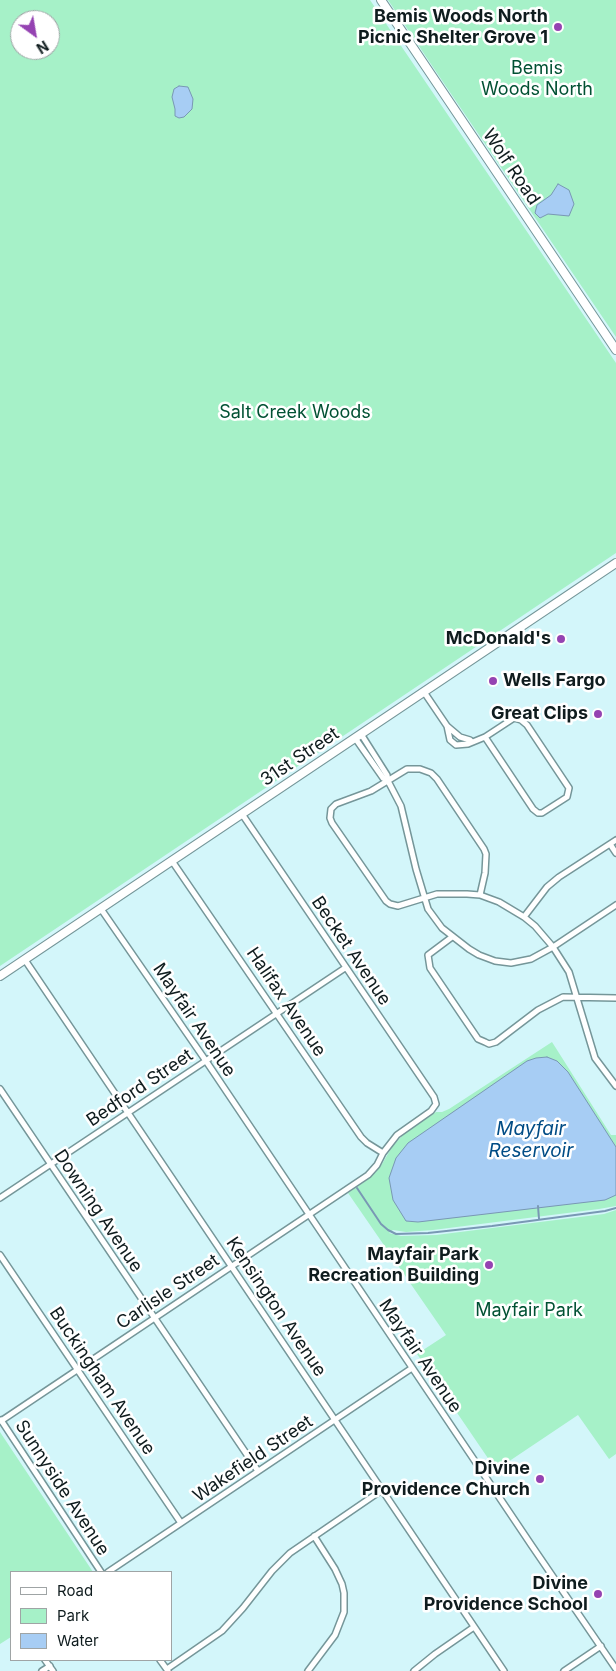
<!DOCTYPE html>
<html>
<head>
<meta charset="utf-8">
<style>
	body { margin:0 }
	#map { position:relative; width:616px; height:1671px; overflow:hidden; background:#d3f6fa; font-family:Inter,sans-serif }
	canvas { display:block }
	.legend { position:absolute; left:10px; top:1571px; width:162px; height:90px; box-sizing:border-box; background:#fff; border:1px solid #9fa4a5; margin:0; padding:6px 9px; list-style:none; font-size:15px; color:#0f1c1e }
	.legend li { display:flex; align-items:center; gap:10px; height:25px }
	.legend b { width:25px; border:1px solid #9fa4a5 }
	.north { position:absolute; left:10px; top:10px; width:50px; height:50px; box-sizing:border-box; background:#fff; border:1px solid #9fa4a5; border-radius:50%; rotate:148deg; font-size:14px; font-weight:700; line-height:20px; text-align:center; color:#0f1c1e }
	.north::after { content:''; display:block; margin:auto; width:18px; height:22px; background:#9543b2; clip-path:polygon(50% 0,100% 100%,50% 72%,0 100%) }
</style>
</head>
<body>
<div id="map">
<canvas width="616" height="1671"></canvas>
<ul class="legend">
<li><b style="height:6px;background:#fff"></b>Road</li>
<li><b style="height:14px;background:#a6f1c8"></b>Park</li>
<li><b style="height:14px;background:#a7cdf4"></b>Water</li>
</ul>
<div class="north">N</div>
</div>
<script>
const context = document.querySelector('canvas').getContext('2d');
context.lineJoin = 'round';
function paint(path, color) { context.fillStyle = color; context.fill(path, 'evenodd'); }
const toPath = rows => new Path2D(rows.map(r => 'M' + r).join(''));
function trace(path, color, width, dash) { context.strokeStyle = color; context.lineWidth = width; context.lineCap = dash ? 'butt' : 'round'; context.setLineDash(dash || []); context.stroke(path); }
function write(font, color, halo, rows, align = 'center') {
  context.font = font + ' Inter,sans-serif'; context.lineWidth = 5; context.setLineDash([]); context.textBaseline = 'middle'; context.strokeStyle = halo; context.fillStyle = color; for (const [text, x, y, turn = 0] of rows) {
    context.save(); context.translate(x, y); context.rotate((+turn || 0) * Math.PI / 180); context.textAlign = isNaN(turn) ? turn : align; if (halo) context.strokeText(text, 0, 0); context.fillText(text, 0, 0); context.restore();
  }
}
paint(toPath([
	[0,0,370,0,616,363,616,553,0,966],
	[20,20,50,20,50,50,20,50],
	[388,0,616,0,616,337,441,79],
	[552,1042,611,1135,616,1135,616,1206,599,1209,433,1230,406,1232,393,1230,389,1233,401,1236,436,1235,604,1214,616,1210,616,1454,609,1459,578,1415,496,1470,417,1354,446,1335,348,1193,367,1180,376,1172,382,1164,392,1147,404,1134,436,1112,442,1112,449,1109],
	[0,1432,93,1572,11,1572,11,1637,0,1644]
]), '#a6f1c8');
const water = toPath([
	[179,86,188,87,193,99,192,109,184,117,179,118,175,116,175,109,172,97,174,89,179,86],
	[558,184,569,190,574,204,569,216,548,214,540,218,535,213,537,205,551,195,558,184],
	[547,1057,557,1061,568,1072,616,1147,616,1195,605,1200,418,1222,406,1221,393,1200,389,1178,396,1158,408,1143,527,1061,536,1058,547,1057]
]);
paint(water, '#a7cdf4');
trace(water, '#7998b4', 1);
trace(toPath([
	[357,1188,381,1224,388,1230,396,1234,428,1233,492,1226,605,1211,616,1208],
	[538,1206,539,1219]
]), '#7998b4', 2);
const minor = toPath([
	[424,692,447,726,460,737,470,740,472,742],
	[514,718,521,720,527,725,569,788,567,797,542,813,538,813,533,809,485,737,514,718],
	[447,726,450,740,456,745,468,744,485,737],
	[361,734,387,775,388,781],
	[355,738,383,778,388,781,401,806,416,869,428,909,442,928,469,949,479,955,495,961,511,963,531,959,553,947,616,905],
	[610,844,616,853],
	[172,861,361,1137,367,1143,383,1153],
	[480,895,485,873,486,854,484,849,437,779,431,773,420,769,407,769,371,791,336,804,331,809,330,818,332,823,386,901,390,904,398,906,437,894,467,894,480,895,499,902,524,917,535,926,553,947,569,972,595,1058,616,1086],
	[101,909,206,1061,532,1546,616,1669],
	[524,917,547,887,559,877,616,840],
	[452,937,428,955,430,968,478,1039,485,1042,489,1044,496,1042,538,1010,563,997,616,998],
	[25,960,504,1671],
	[0,1089,258,1471],
	[0,1198,345,968],
	[0,1255,181,1523],
	[1,1420,101,1572],
	[1,1421,368,1175,377,1165,383,1153,397,1135,431,1111,436,1104,434,1097,242,814],
	[108,1572,412,1368],
	[45,1660,53,1671],
	[160,1660,168,1671],
	[167,1669,222,1631,243,1608,272,1571,290,1553,382,1490],
	[42,1671,50,1666],
	[308,1671,335,1635,344,1612,344,1593,342,1584,335,1569,314,1536],
	[414,1671,435,1654,474,1627],
	[564,1671,601,1646]
]);
const secondary = toPath([
	[381,0,616,350],
	[0,976,616,563]
]);
trace(minor, '#759699', 8);
trace(secondary, '#759699', 10);
trace(minor, '#fff', 5);
trace(secondary, '#fff', 8);
for (const [x, y, r, color] of [
	[558,27,5,"#9543b2"],
	[561,639,5,"#9543b2"],
	[493,681,5,"#9543b2"],
	[598,714,5,"#9543b2"],
	[489,1265,5,"#9543b2"],
	[540,1479,5,"#9543b2"],
	[598,1594,5,"#9543b2"]
]) { const dot = new Path2D(); dot.arc(x, y, r, 0, 2 * Math.PI); context.fillStyle = color; context.fill(dot); trace(dot, '#fff', 2); }
write('bold 18px', '#0f1c1e', '#fff', [
	["Bemis Woods North",548,17],
	["Picnic Shelter Grove 1",548,38],
	["McDonald's",551,639],
	["Wells Fargo",503,681,"left"],
	["Great Clips",588,714],
	["Mayfair Park",479,1255],
	["Recreation Building",479,1276],
	["Divine",530,1469],
	["Providence Church",530,1490],
	["Divine",588,1584],
	["Providence School",588,1605]
], 'right');
write('18px', '#015133', '#fff', [
	["Bemis",537,69],
	["Woods North",537,90],
	["Salt Creek Woods",295,413],
	["Mayfair Park",529,1311]
]);
write('18px', '#0f1c1e', '#fff', [
	["Wolf Road",511,167,56],
	["31st Street",300,757,-34],
	["Becket Avenue",351,951,56],
	["Halifax Avenue",286,1002,56],
	["Mayfair Avenue",194,1020,56],
	["Bedford Street",140,1088,-34],
	["Downing Avenue",98,1211,56],
	["Carlisle Street",168,1292,-34],
	["Kensington Avenue",276,1307,56],
	["Mayfair Avenue",420,1356,56],
	["Buckingham Avenue",102,1381,56],
	["Wakefield Street",253,1459,-34],
	["Sunnyside Avenue",62,1488,57]
]);
write('italic 19px', '#004c85', '#fff', [
	["Mayfair",531,1129],
	["Reservoir",531,1151]
]);
</script>
</body>
</html>
